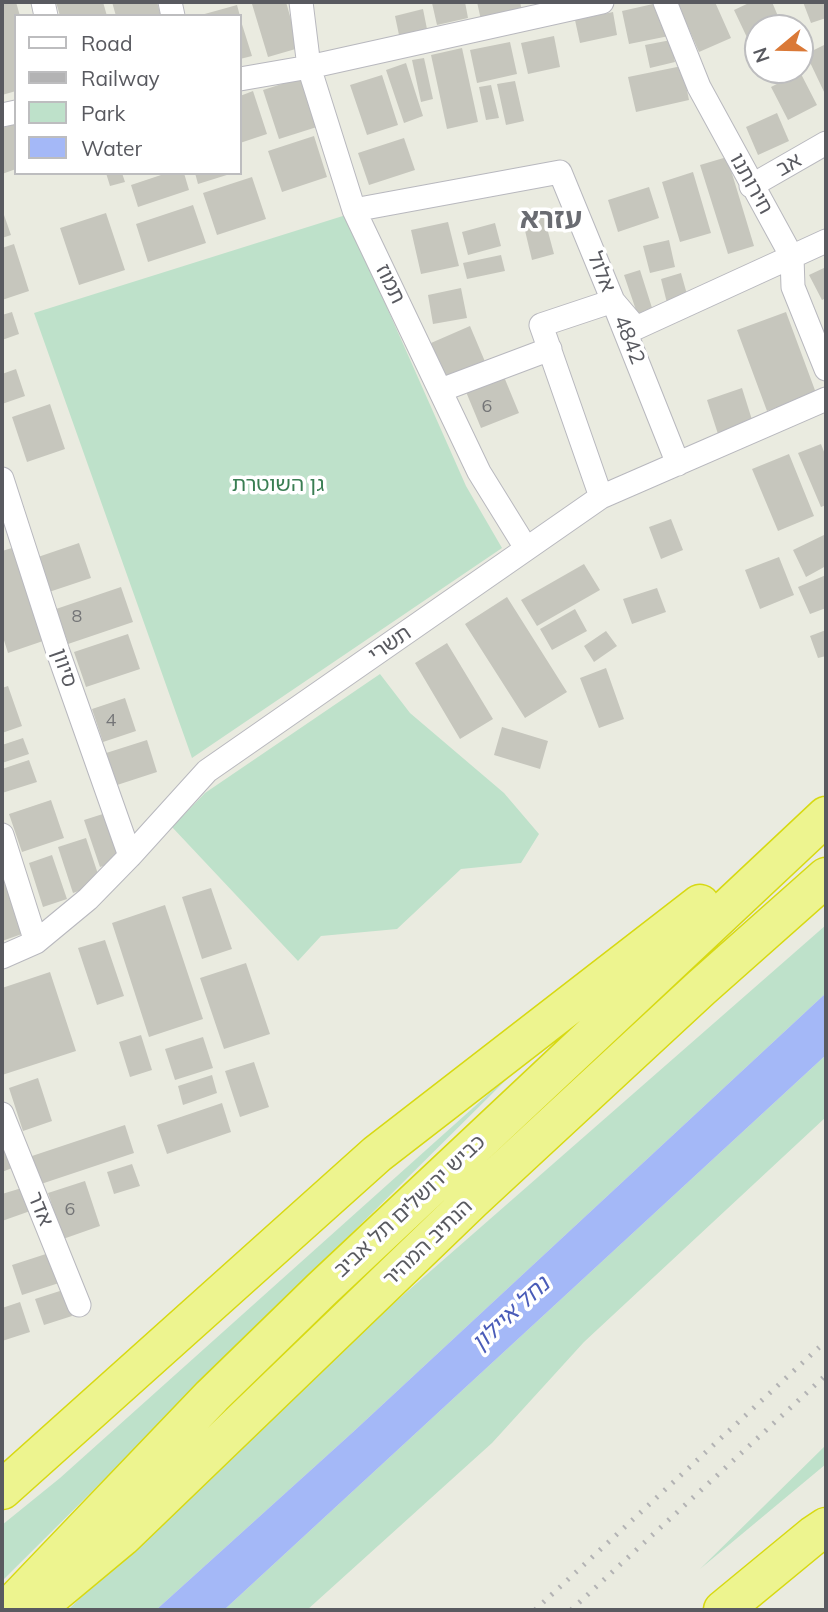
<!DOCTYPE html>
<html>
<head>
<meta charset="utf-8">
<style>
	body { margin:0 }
	#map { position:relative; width:828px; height:1612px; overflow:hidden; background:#eaebe0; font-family:Mulish,sans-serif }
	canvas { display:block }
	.frame { position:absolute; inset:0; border:4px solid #595a60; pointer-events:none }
	.legend { position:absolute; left:14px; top:14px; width:228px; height:161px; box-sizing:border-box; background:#fff; border:2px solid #bdbdbf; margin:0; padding:9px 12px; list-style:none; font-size:21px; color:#595a60 }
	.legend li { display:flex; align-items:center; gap:14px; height:35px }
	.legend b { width:35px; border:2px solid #bdbdbf }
	.north { position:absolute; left:744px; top:14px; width:70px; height:70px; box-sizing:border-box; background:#fff; border:2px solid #bdbdbf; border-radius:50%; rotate:251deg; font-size:19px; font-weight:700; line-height:28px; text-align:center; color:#595a60 }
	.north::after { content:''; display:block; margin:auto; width:24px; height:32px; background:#da7937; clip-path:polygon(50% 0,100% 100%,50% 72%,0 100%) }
</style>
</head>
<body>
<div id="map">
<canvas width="828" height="1612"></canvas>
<div class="frame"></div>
<ul class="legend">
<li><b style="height:9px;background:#fff"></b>Road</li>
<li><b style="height:9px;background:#b3b3b4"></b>Railway</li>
<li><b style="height:19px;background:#bee1ca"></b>Park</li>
<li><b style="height:19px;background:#a4b8f7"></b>Water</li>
</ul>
<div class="north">N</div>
</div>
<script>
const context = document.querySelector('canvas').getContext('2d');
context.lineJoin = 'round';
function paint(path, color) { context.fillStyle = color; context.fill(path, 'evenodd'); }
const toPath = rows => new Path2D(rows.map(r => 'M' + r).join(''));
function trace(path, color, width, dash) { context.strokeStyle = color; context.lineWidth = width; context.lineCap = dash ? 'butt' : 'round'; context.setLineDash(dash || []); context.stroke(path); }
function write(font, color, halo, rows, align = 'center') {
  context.font = font + ' Mulish,"Noto Sans Hebrew",sans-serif'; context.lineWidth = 7; context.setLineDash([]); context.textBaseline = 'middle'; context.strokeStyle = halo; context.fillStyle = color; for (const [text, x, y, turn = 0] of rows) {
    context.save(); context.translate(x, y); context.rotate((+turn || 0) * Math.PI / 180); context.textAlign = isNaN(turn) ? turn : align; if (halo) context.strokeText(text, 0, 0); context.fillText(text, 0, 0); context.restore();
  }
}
paint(toPath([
	[346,215,466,486,502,548,192,758,34,313],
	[380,674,410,713,504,793,539,834,521,863,461,869,397,929,321,936,298,961,172,827,205,793],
	[826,925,826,993,353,1432,156,1610,68,1610,265,1416],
	[826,1055,826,1117,584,1342,492,1443,307,1610,224,1610],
	[522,1064,2,1581,2,1525,60,1478],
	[826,1445,826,1464,700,1569]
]), '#bee1ca');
paint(toPath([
	[826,993,826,1055,224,1610,156,1610,353,1432]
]), '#a4b8f7');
paint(toPath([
	[2,2,16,2,20,16,16,16,16,91,2,95],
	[56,2,103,2,107,16,60,16],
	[112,2,157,2,161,16,116,16],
	[262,2,286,2,299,48,268,57,252,4],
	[465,2,468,18,437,25,432,3],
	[477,2,520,2,522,11,481,20],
	[662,2,669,36,629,44,622,11],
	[677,2,715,2,731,38,699,52],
	[751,2,772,2,783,28,758,28,758,48,753,50,734,10],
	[803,2,826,2,826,18,811,23],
	[237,5,240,16,201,16,201,15],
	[423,9,427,29,399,35,395,16],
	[613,12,617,35,580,43,575,20],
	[240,18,252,56,240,59],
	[554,36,560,67,528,74,521,43],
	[671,40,675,62,650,68,645,45],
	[510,42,517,74,477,83,470,50],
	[826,44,826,96,806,54],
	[462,48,478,122,447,129,431,55],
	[424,58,433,99,421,102,412,60],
	[406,63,423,116,404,123,386,70],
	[682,66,689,100,636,112,628,77],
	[800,72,817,105,788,120,771,87],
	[382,75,398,125,367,135,350,85],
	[304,77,320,126,279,139,263,90],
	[515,81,524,121,506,125,497,84],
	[491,85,499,118,486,120,479,87],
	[253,91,267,134,240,143,240,96],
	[777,113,789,141,758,155,746,127],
	[14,124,16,169,2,174,2,128],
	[314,136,327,177,282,192,268,151],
	[404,138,415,170,369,185,358,153],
	[727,157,754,246,728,254,700,165],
	[693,172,711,233,680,242,662,182],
	[106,173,122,173,125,182,110,186],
	[167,173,184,173,189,190,138,207,131,185],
	[195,173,230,173,230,174,198,184],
	[252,177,266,219,217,235,203,193],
	[649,187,659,218,618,232,608,200],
	[193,205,206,243,148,262,136,224],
	[106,213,125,270,79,285,60,228],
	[543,213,554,254,532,260,522,218],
	[4,215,11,235,2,238,2,216],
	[448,222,459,266,421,274,411,230],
	[495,223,501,246,468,255,462,232],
	[669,240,675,267,650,273,643,246],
	[14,244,29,291,2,300,2,248],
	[501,255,505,271,467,279,463,263],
	[826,267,826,298,822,300,809,275],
	[640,270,653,311,638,316,624,275],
	[681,273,688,298,667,303,661,279],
	[461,288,467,318,433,324,428,295],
	[12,312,19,334,2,340,2,315],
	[786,312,816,393,767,411,737,330],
	[470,326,486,364,447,381,431,343],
	[16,369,25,396,2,404,2,374],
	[502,372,519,413,481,428,464,387],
	[742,388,753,423,718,434,707,400],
	[50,404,65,449,27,462,12,417],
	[821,444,826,457,826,505,821,507,798,453],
	[789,454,814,516,778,531,752,469],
	[671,519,683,550,661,559,649,527],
	[826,534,826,566,806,577,793,550],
	[79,543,91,578,49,592,38,557],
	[12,548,43,641,8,653,2,634,2,551],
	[779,557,794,595,760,609,745,570],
	[584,564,600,590,537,626,521,600],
	[826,575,826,608,810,614,798,587],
	[121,587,133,622,68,644,56,609],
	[657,588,666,612,632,624,623,599],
	[507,597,567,692,525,718,465,624],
	[575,609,587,631,552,650,540,629],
	[826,630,826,656,818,658,810,636],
	[606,631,617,646,594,662,584,646],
	[128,634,140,669,86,687,74,652],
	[447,643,493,719,460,739,415,663],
	[606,668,624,719,599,728,580,678],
	[8,686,22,726,2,733,2,688],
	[125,698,136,731,103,742,92,709],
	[502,727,548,741,540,769,494,755],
	[23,738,29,754,2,763,2,745],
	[147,740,157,772,114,786,103,754],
	[29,760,37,782,2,793,2,769],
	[51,800,64,838,22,852,9,814],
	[106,813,121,860,100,867,84,820],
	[86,838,101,883,73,893,58,847],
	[52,855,67,899,43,907,29,863],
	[2,874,22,934,2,941],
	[211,888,232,949,202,959,182,897],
	[165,905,203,1019,149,1037,112,923],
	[105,940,124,996,97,1005,78,948],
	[246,963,270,1034,224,1049,200,978],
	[50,972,76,1051,2,1075,2,988],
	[141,1035,152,1070,130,1077,119,1042],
	[203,1037,213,1068,175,1080,165,1049],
	[254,1062,269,1107,240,1117,225,1071],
	[212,1075,217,1093,183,1105,178,1086],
	[38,1078,52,1121,23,1131,9,1088],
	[222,1103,231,1132,167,1154,157,1125],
	[125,1125,134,1153,38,1185,29,1157],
	[2,1140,12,1168,2,1172],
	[132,1164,140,1186,114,1194,107,1172],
	[85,1181,100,1226,63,1239,48,1193],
	[25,1187,33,1210,2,1221,2,1194],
	[49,1253,59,1283,22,1295,12,1265],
	[63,1290,72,1316,44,1325,35,1299],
	[20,1302,30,1332,2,1341,2,1308]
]), '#c6c6bd');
const minor = toPath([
	[43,2,46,16],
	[170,2,173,16],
	[301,2,309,67,354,210,479,472,526,548],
	[665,2,699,87,792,257,793,287,826,369],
	[240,79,309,67,602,2],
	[2,115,16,112],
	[751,186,826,143],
	[354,210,560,172,613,301,636,328,826,241],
	[441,390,550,349],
	[2,479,58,652,130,856],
	[601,497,541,325,613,301,678,464],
	[2,835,36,942],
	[2,957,36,942,88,899,130,856,207,771,601,497,826,399],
	[2,1114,79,1305]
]);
const motorway = toPath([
	[2,1490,377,1154,700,904],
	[45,1601,122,1537,472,1200,701,988,826,877],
	[7,1610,212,1396,322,1289,826,816],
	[723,1610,814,1535,826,1527]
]);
trace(minor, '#b8b8be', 25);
trace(motorway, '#d7d912', 41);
trace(minor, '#fff', 23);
trace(motorway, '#edf48f', 38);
trace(toPath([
	[535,1610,826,1341],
	[571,1610,826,1375]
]), '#b3b3b4', 5, [2, 9]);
write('18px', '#747577', null, [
	["6",487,407],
	["8",77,617],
	["4",111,721],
	["6",70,1210]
]);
write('21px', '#595a60', '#fff', [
	["אב",789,165,-30],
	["חירותנו",751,184,61],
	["אלול",601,272,68],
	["תמוז",390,284,64],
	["4842",629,340,68],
	["תשרי",390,644,-35],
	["סיוון",64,668,71],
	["כביש ירושלים תל אביב",410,1206,-43],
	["אדר",40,1209,68],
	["הנתיב המהיר",428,1243,-44]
]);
write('21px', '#3a7e53', '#fff', [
	["גן השוטרת",278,485]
]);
write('italic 23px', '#4a5cb8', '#fff', [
	["נחל איילון",511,1314,-43]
]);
write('bold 28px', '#6a6c72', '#fff', [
	["עזרא",551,220]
]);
</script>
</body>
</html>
